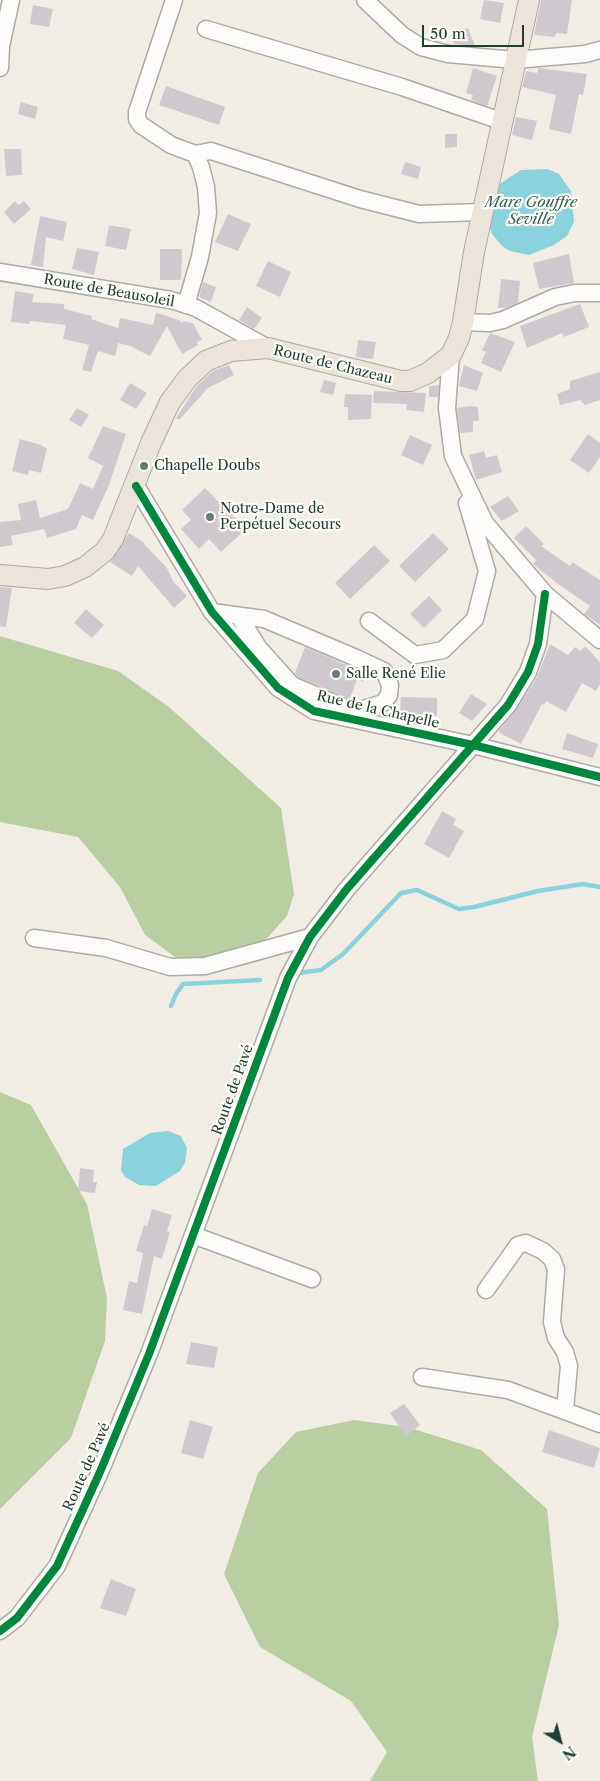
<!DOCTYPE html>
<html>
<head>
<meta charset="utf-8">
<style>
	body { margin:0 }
	#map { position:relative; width:600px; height:1781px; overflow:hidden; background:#f1ede4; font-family:"Libre Caslon Text",serif }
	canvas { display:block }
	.north { position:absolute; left:535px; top:1716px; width:50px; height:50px; -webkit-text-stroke:4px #fdfcf7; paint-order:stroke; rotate:143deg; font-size:14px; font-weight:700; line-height:20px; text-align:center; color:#1f3d34 }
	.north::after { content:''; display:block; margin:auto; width:18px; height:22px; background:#1f3d34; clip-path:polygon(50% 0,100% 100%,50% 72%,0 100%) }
	.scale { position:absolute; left:422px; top:25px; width:102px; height:22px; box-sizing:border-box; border:2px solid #1f3d34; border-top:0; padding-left:6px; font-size:15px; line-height:18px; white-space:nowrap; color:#1f3d34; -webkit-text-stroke:4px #fdfcf7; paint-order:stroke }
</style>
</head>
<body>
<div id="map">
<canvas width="600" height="1781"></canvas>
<div class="north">N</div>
<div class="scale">50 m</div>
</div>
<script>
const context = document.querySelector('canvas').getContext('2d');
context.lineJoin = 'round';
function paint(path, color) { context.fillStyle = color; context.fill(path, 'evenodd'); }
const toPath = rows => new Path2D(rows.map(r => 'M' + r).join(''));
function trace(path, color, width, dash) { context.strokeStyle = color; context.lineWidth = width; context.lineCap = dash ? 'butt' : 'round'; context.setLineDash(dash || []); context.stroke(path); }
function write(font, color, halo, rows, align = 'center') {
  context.font = font + ' "Libre Caslon Text",serif'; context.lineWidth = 4.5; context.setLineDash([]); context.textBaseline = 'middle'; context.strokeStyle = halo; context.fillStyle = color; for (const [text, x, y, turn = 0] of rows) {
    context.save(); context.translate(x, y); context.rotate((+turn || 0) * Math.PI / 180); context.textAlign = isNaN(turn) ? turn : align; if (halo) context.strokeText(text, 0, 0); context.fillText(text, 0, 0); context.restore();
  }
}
paint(toPath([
	[0,636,118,671,169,707,281,808,294,894,287,916,252,955,185,964,145,935,120,887,78,837,0,822],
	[0,1092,31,1105,87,1204,107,1298,105,1341,71,1438,0,1509],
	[354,1420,407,1427,481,1450,547,1509,559,1625,532,1737,538,1781,370,1781,387,1752,351,1701,260,1647,224,1574,258,1473,296,1432]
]), '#b9cfa2');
paint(toPath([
	[548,169,559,174,571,191,574,222,567,236,554,245,529,255,510,251,502,246,492,234,487,220,492,195,501,183,521,170],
	[168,1131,181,1136,187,1148,185,1163,180,1171,156,1186,139,1185,125,1177,121,1170,123,1149,150,1133]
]), '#8bd3dc');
trace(toPath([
	[298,973,321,970,343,954,401,893,417,890,459,909,474,907,538,891,583,884,600,887],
	[171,1006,176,994,183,984,260,980]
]), '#8bd3dc', 4.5);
paint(toPath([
	[484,0,504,3,500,23,480,19],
	[541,0,572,0,567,34,556,33,555,37,534,35],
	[33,5,53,9,49,27,30,24],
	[468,28,475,46,454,44,451,34],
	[473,68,497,76,487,106,471,100,473,95,466,93],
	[539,68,587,74,583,95,579,94,571,134,549,129,556,95,522,87,526,71,537,73],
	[166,86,225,107,219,125,159,105],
	[21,102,38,107,35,119,18,114],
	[516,117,537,121,532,140,512,135],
	[445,134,457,134,457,147,445,148],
	[4,149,21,149,22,175,6,176],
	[405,162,421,167,418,179,401,174],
	[15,201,19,205,24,201,31,209,14,224,4,212],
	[228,214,251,224,238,251,215,242],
	[40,216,67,222,63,241,46,237,43,267,31,265],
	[109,225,131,229,126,250,105,246],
	[77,248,99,252,94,275,72,269],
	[160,249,182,249,181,280,160,280],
	[569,254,574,283,539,289,533,263],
	[268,261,291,272,280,297,256,286],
	[501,279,520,281,518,303,505,308,498,308],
	[203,282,216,287,211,302,199,297],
	[15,291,34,294,32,302,64,304,64,309,92,316,91,319,118,328,120,318,153,325,156,313,161,314,181,321,181,324,183,321,193,323,202,340,197,342,198,345,182,354,167,326,150,356,130,346,118,343,115,356,98,351,91,372,82,370,89,345,63,339,66,325,30,321,29,324,11,322],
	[580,304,589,327,564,337,562,333,527,348,520,326],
	[247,307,262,318,254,329,239,320],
	[490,333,515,342,501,372,481,363,486,352,482,350],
	[358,340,376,342,373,359,356,357],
	[229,365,234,375,208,388,179,420,176,418,196,387,213,371],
	[464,365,483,373,477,391,459,386],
	[600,372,600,400,585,405,580,400,560,405,557,394,570,389,570,381],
	[324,380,336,383,333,395,320,392],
	[130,383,147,393,136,409,120,400],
	[439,385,438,397,429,397,429,386],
	[374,391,426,393,424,412,406,410,407,404,373,403],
	[345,394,372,395,371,419,348,420,348,407,344,407],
	[471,406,478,407,479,421,473,421,473,432,460,433,457,408],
	[77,408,89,415,81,427,69,420],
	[103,426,126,434,109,485,93,520,82,515,76,529,47,538,44,529,11,536,13,545,0,547,0,522,21,520,18,504,36,500,40,518,68,509,80,483,93,489,103,466,88,458],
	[588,434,600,443,600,457,589,473,570,460],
	[410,435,432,445,423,465,401,455],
	[20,439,41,445,47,449,41,473,29,470,28,475,12,471],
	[484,451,486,458,497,455,502,472,476,480,469,455],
	[205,488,246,529,221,552,209,539,199,549,181,529,191,520,182,510],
	[508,496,519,511,502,521,490,507],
	[526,526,544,544,541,546,570,566,572,562,600,580,600,625,584,614,590,606,558,584,533,564,536,560,514,538],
	[129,533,145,543,144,544,167,568,173,581,187,596,174,608,138,566,132,576,110,562],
	[433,533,449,549,415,582,399,566],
	[374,545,390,561,350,599,335,583],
	[0,587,12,588,6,627,0,626],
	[429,596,442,610,424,628,410,614],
	[86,609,104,625,92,638,74,623],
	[550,644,568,655,575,647,580,651,585,646,600,662,600,684,596,691,582,683,566,712,546,701,544,705,542,704,521,744,498,732,516,710,537,677],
	[305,647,367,674,363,682,357,679,350,699,298,677,295,673],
	[471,694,487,704,472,721,459,713],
	[401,697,437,698,437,716,400,714],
	[567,733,598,744,593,758,562,749],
	[442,811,456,819,453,825,464,831,449,858,424,844],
	[80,1168,94,1170,93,1182,97,1182,95,1193,78,1191],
	[152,1209,172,1215,167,1231,170,1232,162,1259,154,1256,142,1314,123,1310,129,1281,137,1283,143,1253,136,1251,144,1225,147,1226],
	[191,1342,218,1347,214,1368,186,1364],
	[404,1404,420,1425,406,1436,390,1413],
	[190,1420,213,1427,203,1459,181,1453],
	[549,1430,600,1448,594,1468,542,1452],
	[111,1579,136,1589,126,1616,100,1608]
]), '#d1c9d0');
const minor = toPath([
	[174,0,137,112,137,119,141,125,171,145,195,154,211,151,360,199,419,214,482,212],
	[365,0,402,35,421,47,448,54,515,60,585,54,600,50],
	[206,29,402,87,501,121],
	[0,68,1,46,11,0],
	[0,272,171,300,196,308,268,348],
	[186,305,200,257,208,213,206,187,201,167,195,154],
	[463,322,490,323,503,320,555,297,575,293,600,293],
	[451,355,447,408,453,456,485,523,545,594,600,640],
	[136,486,212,612,278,688,314,711,473,745,600,777],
	[212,612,264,619,354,657,384,671,390,685,389,695,383,703,360,710,348,709,292,685,258,647,239,616],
	[369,621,415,655,443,650,475,619,487,571,467,503],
	[34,938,106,948,170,967,205,966,310,937],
	[193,1235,312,1279],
	[486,1290,518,1245,526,1243,543,1251,552,1259,556,1269,552,1322,556,1338,565,1352,569,1366,565,1410],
	[422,1377,508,1390,600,1424],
	[0,1631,17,1618,57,1566,100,1472,149,1354,288,978,310,937,346,890,508,705,528,672,538,644,545,594]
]);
const major = toPath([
	[0,575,48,579,65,576,85,567,105,551,113,539,151,443,170,402,187,379,206,361,231,351,268,348,401,381,410,381,428,373,451,355,459,338,463,322,474,252,529,0]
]);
trace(minor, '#aaaca5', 19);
trace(major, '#aaaca5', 22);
trace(minor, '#fdfcfb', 16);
trace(major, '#ece4da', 20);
trace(toPath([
	[136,486,212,612,278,688,314,711,473,745,600,777],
	[0,1631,17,1618,57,1566,100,1472,149,1354,288,978,310,937,346,890,508,705,528,672,538,644,545,594]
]), '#00873e', 8);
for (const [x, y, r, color] of [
	[144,466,5,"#687b72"],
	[210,517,5,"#687b72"],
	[336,674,5,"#687b72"]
]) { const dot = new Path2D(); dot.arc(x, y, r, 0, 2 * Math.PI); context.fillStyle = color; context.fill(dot); trace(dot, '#fdfcf7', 2); }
write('14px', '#1f3d34', '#fdfcf7', [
	["Route de Beausoleil",109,291,10],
	["Route de Chazeau",333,365,14],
	["Rue de la Chapelle",378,710,13],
	["Route de Pavé",233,1090,-70],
	["Route de Pavé",87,1467,-66]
]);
write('14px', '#1f3d34', '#fdfcf7', [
	["Chapelle Doubs",154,466],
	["Notre-Dame de",220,509],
	["Perpétuel Secours",220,525],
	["Salle René Elie",346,674]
], 'left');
write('italic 15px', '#2f605d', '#fdfcf7', [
	["Mare Gouffre",531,203],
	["Seville",531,220]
]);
</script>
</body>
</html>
